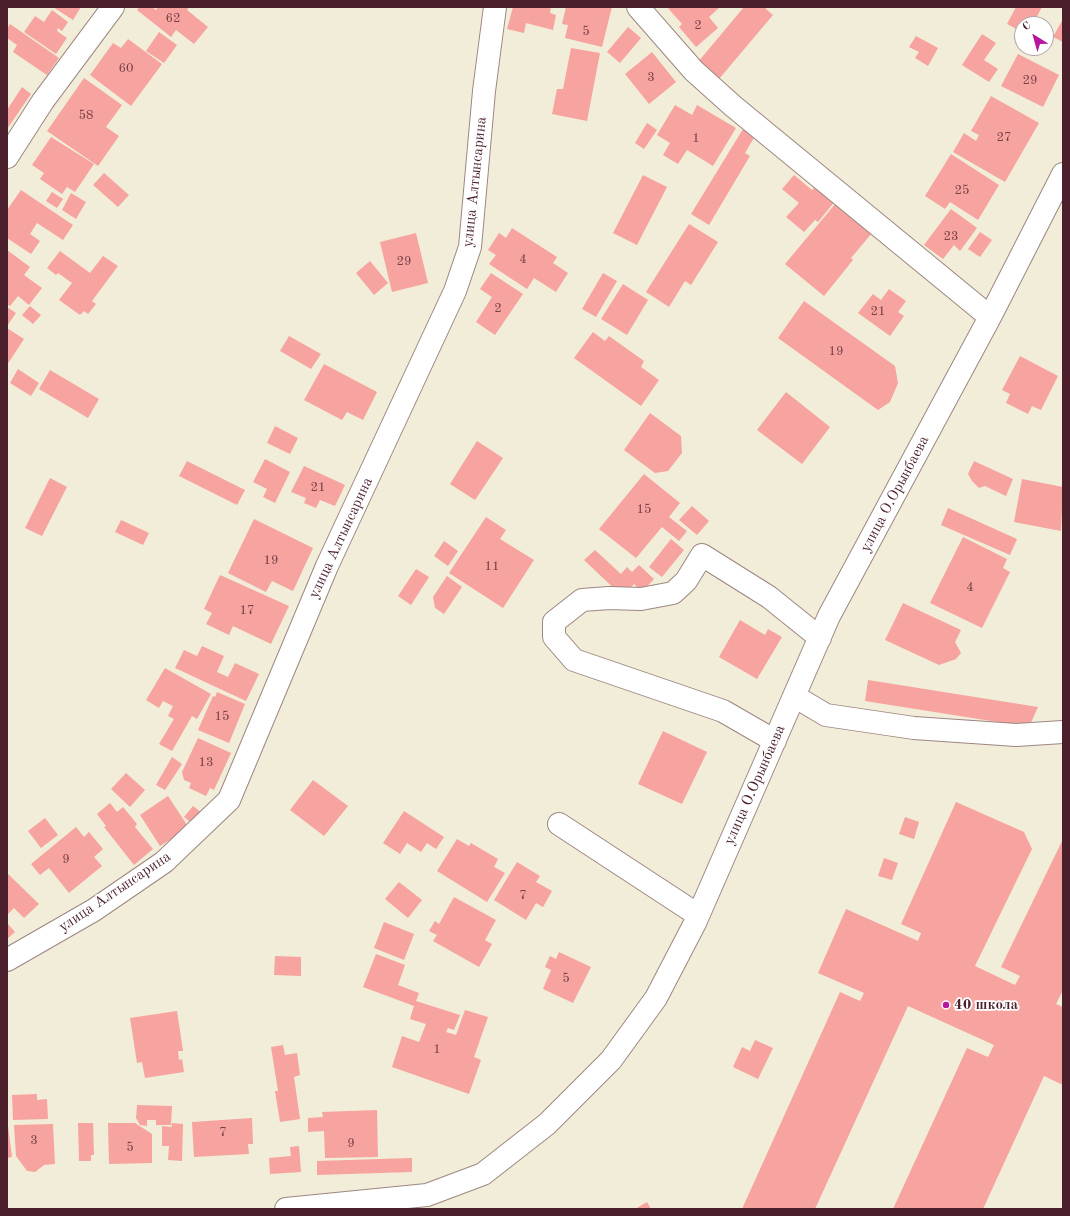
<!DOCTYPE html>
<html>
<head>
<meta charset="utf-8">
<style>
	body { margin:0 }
	#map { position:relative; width:1070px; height:1216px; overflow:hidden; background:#f1edd8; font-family:"Old Standard TT",serif }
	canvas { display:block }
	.frame { position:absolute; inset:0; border:8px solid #4a1f2b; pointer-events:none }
	.north { position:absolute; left:1014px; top:16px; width:40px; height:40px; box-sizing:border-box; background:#fff; border:1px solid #b7a5aa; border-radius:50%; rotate:323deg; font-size:11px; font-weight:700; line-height:16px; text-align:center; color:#4a1f2b }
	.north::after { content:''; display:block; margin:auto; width:14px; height:18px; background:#b5179e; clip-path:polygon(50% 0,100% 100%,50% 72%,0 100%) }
</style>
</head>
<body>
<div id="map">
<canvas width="1070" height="1216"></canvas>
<div class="frame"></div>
<div class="north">С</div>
</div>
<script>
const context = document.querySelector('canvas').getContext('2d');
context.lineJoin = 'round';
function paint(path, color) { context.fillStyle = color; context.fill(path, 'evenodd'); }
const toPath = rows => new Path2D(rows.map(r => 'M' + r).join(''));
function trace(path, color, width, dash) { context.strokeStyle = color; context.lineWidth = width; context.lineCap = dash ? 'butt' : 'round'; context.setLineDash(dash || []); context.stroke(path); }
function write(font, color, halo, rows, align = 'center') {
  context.font = font + ' "Old Standard TT",serif'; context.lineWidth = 3.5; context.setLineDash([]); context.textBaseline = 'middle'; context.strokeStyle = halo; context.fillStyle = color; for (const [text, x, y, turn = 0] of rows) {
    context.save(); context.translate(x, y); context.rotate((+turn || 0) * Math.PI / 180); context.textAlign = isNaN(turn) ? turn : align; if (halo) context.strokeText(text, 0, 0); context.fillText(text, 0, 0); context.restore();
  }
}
paint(toPath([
	[53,7,81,7,73,20],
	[139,7,152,7,156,10,158,7,189,7,187,10,208,27,194,44,176,30,171,37,137,10],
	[513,7,551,7,550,13,556,15,553,30,526,23,524,33,507,29],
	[566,7,612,7,602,47,565,38,568,25,562,24],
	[667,7,720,7,709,17,718,28,696,47,679,27,682,24],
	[744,7,767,7,766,9,773,15,719,79,698,62],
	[1016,7,1042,7,1033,24,1022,24,1022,32,1007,24],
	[52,10,68,22,62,31,58,28,57,31,67,38,56,54,24,32,35,16,44,22],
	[1063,19,1063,42,1053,37],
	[10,24,59,58,47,75,13,52,17,45,7,38,7,29],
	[628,27,641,38,620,63,607,52],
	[159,32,177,45,164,63,146,51],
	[982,34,996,43,984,60,998,69,989,82,962,65],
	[916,36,938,48,928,66,915,58,919,52,909,47],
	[128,39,162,64,131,106,90,75,113,43,121,48],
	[571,48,600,53,587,121,552,114,557,89,563,89],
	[652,52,676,82,649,104,625,74],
	[1018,54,1059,75,1043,107,1001,86],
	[84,78,122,105,106,127,119,136,98,166,47,131],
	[22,87,31,94,7,129,7,110],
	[991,96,1039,123,1005,182,953,152,964,133,976,141,979,135,971,131],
	[675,105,692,115,697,105,736,128,713,166,687,150,678,164,663,155,670,143,657,135],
	[647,123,657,130,644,149,635,143],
	[743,129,755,136,745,153,750,156,709,225,691,214],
	[51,137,94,164,75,192,67,187,62,194,40,179,44,173,32,165],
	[951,154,999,185,978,220,950,202,945,209,925,196],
	[104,173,129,195,118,207,93,185],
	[643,175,667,187,637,245,613,233],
	[794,175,812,190,817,185,836,200,818,222,815,220,804,232,786,217,799,203,782,189],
	[21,190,73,225,63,240,37,223,30,234,40,241,31,254,7,238,7,210],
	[52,192,63,199,57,208,46,201],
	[71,193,86,202,76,219,62,210],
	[836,203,872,233,851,258,853,260,824,296,785,264],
	[951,209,977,228,960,251,954,245,943,259,924,245],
	[689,224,718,242,691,285,685,281,669,307,646,292],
	[512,228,557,257,553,263,568,273,556,292,534,278,527,289,489,264,496,255,488,250,499,233,506,238],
	[980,232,992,240,980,257,968,249],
	[416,233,428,283,392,292,380,242],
	[7,250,30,267,24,275,42,288,29,305,18,296,10,306,7,304],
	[60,251,90,273,103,256,118,266,92,301,96,304,88,314,84,311,80,315,59,300,72,283,58,273,56,275,47,268],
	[370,261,388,283,374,295,356,273],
	[491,273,523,294,495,335,476,322,492,297,480,289],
	[603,273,617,281,596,317,582,309],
	[623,284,648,300,627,335,601,319],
	[889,289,906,301,898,312,904,316,890,336,858,313,873,294,881,300],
	[804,301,895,366,898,383,890,402,878,410,778,338],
	[30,306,41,315,33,324,22,315],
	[7,307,16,313,7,326],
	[7,328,24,339,7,365],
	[593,332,605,341,609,336,644,361,641,367,659,380,641,406,574,358],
	[289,336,321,354,311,369,280,351],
	[1020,356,1058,376,1041,410,1032,406,1028,414,1006,403,1010,394,1002,390],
	[324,364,377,392,363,420,347,412,342,420,304,400],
	[18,369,39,383,31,396,10,383],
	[50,370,99,399,88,418,39,389],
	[786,392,830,427,802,464,757,430],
	[650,413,681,436,682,453,668,471,655,473,624,450],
	[275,426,298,438,290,454,267,443],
	[477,441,503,458,475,500,450,484],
	[265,459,290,472,275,503,263,497,267,489,253,482],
	[187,461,245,490,237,505,179,476],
	[974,461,1013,479,1006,496,985,486,979,488,972,481,968,474],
	[304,466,345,485,335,506,320,500,316,508,304,503,306,498,291,492],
	[644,474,680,503,669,517,687,531,679,541,662,527,636,558,599,529],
	[50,478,67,487,42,536,25,528],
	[1022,479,1063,487,1061,531,1014,522],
	[692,506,709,521,697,535,679,520],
	[948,508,1017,539,1010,555,941,525],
	[486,517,506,530,500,539,534,560,503,608,449,573],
	[254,519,313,548,293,591,272,581,266,592,228,573],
	[121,520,149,533,143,545,115,532],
	[963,537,1007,559,1003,568,1010,572,982,628,930,603],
	[671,539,684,550,662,577,649,567],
	[444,541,458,551,448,566,434,556],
	[595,550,621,574,627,567,632,572,639,565,654,579,642,592,634,584,622,596,584,560],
	[416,569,429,577,411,605,398,596],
	[220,575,289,606,271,644,233,626,229,635,206,624,212,613,204,609],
	[447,576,462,587,444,614,435,608,433,597],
	[903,603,961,630,955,642,961,653,956,659,939,665,885,640],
	[740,620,765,635,768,629,782,637,757,679,719,657],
	[202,646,224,656,217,672,228,677,235,663,259,674,246,701,175,668,184,650,197,656],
	[165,668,211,694,197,719,192,716,172,751,159,744,174,719,168,716,173,706,163,701,159,708,146,700],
	[868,680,1038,707,1029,727,865,701],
	[217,692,245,704,229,743,198,730,213,696,215,697],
	[663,731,707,752,682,804,638,784],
	[198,738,231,753,214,790,210,788,206,796,189,788,191,783,184,780,182,772],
	[172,757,182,764,165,790,156,785],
	[126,773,145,790,130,807,111,789],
	[313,780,348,806,324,836,290,810],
	[168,796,189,828,160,846,140,815],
	[956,802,1024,832,1032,849,975,966,1015,985,1020,976,1001,967,1063,839,1063,990,1056,1004,1063,1007,1063,1085,1044,1076,983,1209,893,1209,967,1048,988,1057,994,1045,908,1006,815,1209,742,1209,840,992,860,1001,864,993,818,973,846,909,918,941,921,933,901,924],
	[110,803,117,812,123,807,137,824,135,827,153,849,134,865,104,827,106,826,97,814],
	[193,806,202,813,193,824,184,817],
	[404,811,444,837,436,849,427,843,421,852,407,843,400,854,383,843],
	[905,817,919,822,914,839,899,834],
	[45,818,58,835,41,848,28,831],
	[76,827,84,837,89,832,103,849,94,857,102,866,69,893,49,868,40,875,31,864],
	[457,839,469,846,471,843,498,859,494,867,505,873,487,902,437,871],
	[884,858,898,863,892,880,878,876],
	[517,862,540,876,536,882,552,891,543,907,536,903,526,920,494,900],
	[7,873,39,904,24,918,14,908,7,915],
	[399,882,422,900,408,918,385,899],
	[454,897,496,920,485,940,492,944,479,967,433,941,437,935,429,931,435,921,439,924],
	[384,922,414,934,404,960,374,948],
	[7,923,15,932,7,939],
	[559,952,591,967,573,1003,543,989,551,970,545,967,550,956,556,959],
	[376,954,405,965,398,985,419,993,416,1001,460,1015,454,1030,448,1028,446,1032,456,1035,465,1010,488,1017,474,1057,481,1060,469,1094,392,1067,402,1036,419,1042,426,1024,410,1019,414,1006,363,987],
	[275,956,301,957,301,976,274,975],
	[177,1011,183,1051,178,1051,179,1060,182,1059,184,1072,145,1078,142,1062,137,1063,130,1018],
	[755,1040,773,1048,758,1079,733,1067,742,1047,750,1051],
	[283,1045,285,1055,297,1053,300,1075,294,1077,300,1119,280,1122,275,1091,278,1091,271,1047],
	[37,1094,37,1100,47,1099,48,1119,13,1120,12,1095],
	[137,1105,172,1106,171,1125,156,1125,156,1120,147,1120,147,1126,140,1125,136,1118],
	[377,1110,378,1157,325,1158,324,1131,308,1132,308,1118,323,1117,322,1112],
	[7,1118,12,1157,7,1158],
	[252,1118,253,1144,248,1144,249,1154,194,1157,192,1122],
	[78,1123,93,1123,94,1155,91,1155,91,1161,79,1161],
	[108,1123,135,1123,152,1134,152,1163,109,1164],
	[172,1123,183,1124,182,1161,168,1160,169,1146,162,1146,162,1126,171,1127,171,1129],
	[53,1124,55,1164,44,1165,35,1172,27,1171,16,1156,14,1125],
	[299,1146,301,1172,270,1174,269,1158,291,1156,290,1147],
	[412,1158,412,1172,317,1175,317,1161],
	[647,1202,651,1209,635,1209]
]), '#f7a39f');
const minor = toPath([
	[638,7,694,71,733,106,990,317],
	[7,157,43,101,113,7],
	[794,696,826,715,914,728,1016,735,1063,732],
	[775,741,723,711,574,660,554,637,554,622,582,600,609,598,641,599,673,593,686,581,702,555,769,597,820,638],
	[559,824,698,915],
	[7,960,94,910,164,862,229,800,327,566,455,291,470,247,484,91,495,7],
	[286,1209,427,1195,483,1174,547,1124,611,1060,656,998,695,923,829,616,990,317,1063,174]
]);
trace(minor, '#9e8682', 24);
trace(minor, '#fff', 22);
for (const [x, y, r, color] of [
	[946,1005,4,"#b5179e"]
]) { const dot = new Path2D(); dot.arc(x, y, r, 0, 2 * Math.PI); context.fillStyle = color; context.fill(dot); trace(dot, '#fff', 1.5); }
write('13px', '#754048', null, [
	["62",173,19],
	["2",698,26],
	["5",586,32],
	["60",126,69],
	["3",651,78],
	["29",1030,81],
	["58",86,116],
	["27",1004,138],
	["1",696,139],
	["25",962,191],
	["23",951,237],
	["4",523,260],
	["29",404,262],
	["2",498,309],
	["21",878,312],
	["19",836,352],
	["21",318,488],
	["15",644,510],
	["19",271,561],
	["11",492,567],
	["4",970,588],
	["17",247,611],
	["15",222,717],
	["13",206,763],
	["9",66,860],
	["7",523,896],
	["5",566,979],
	["1",437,1050],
	["7",223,1133],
	["3",34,1141],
	["9",351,1144],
	["5",130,1148]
]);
write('15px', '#4a1f2b', '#fff', [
	["улица Алтынсарина",475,182,-84],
	["улица О.Орынбаева",895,494,-62],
	["улица Алтынсарина",341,538,-65],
	["улица О.Орынбаева",755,785,-66],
	["улица Алтынсарина",115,892,-34]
]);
write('bold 15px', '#4a1f2b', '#fff', [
	["40 школа",954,1005]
], 'left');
</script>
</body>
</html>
